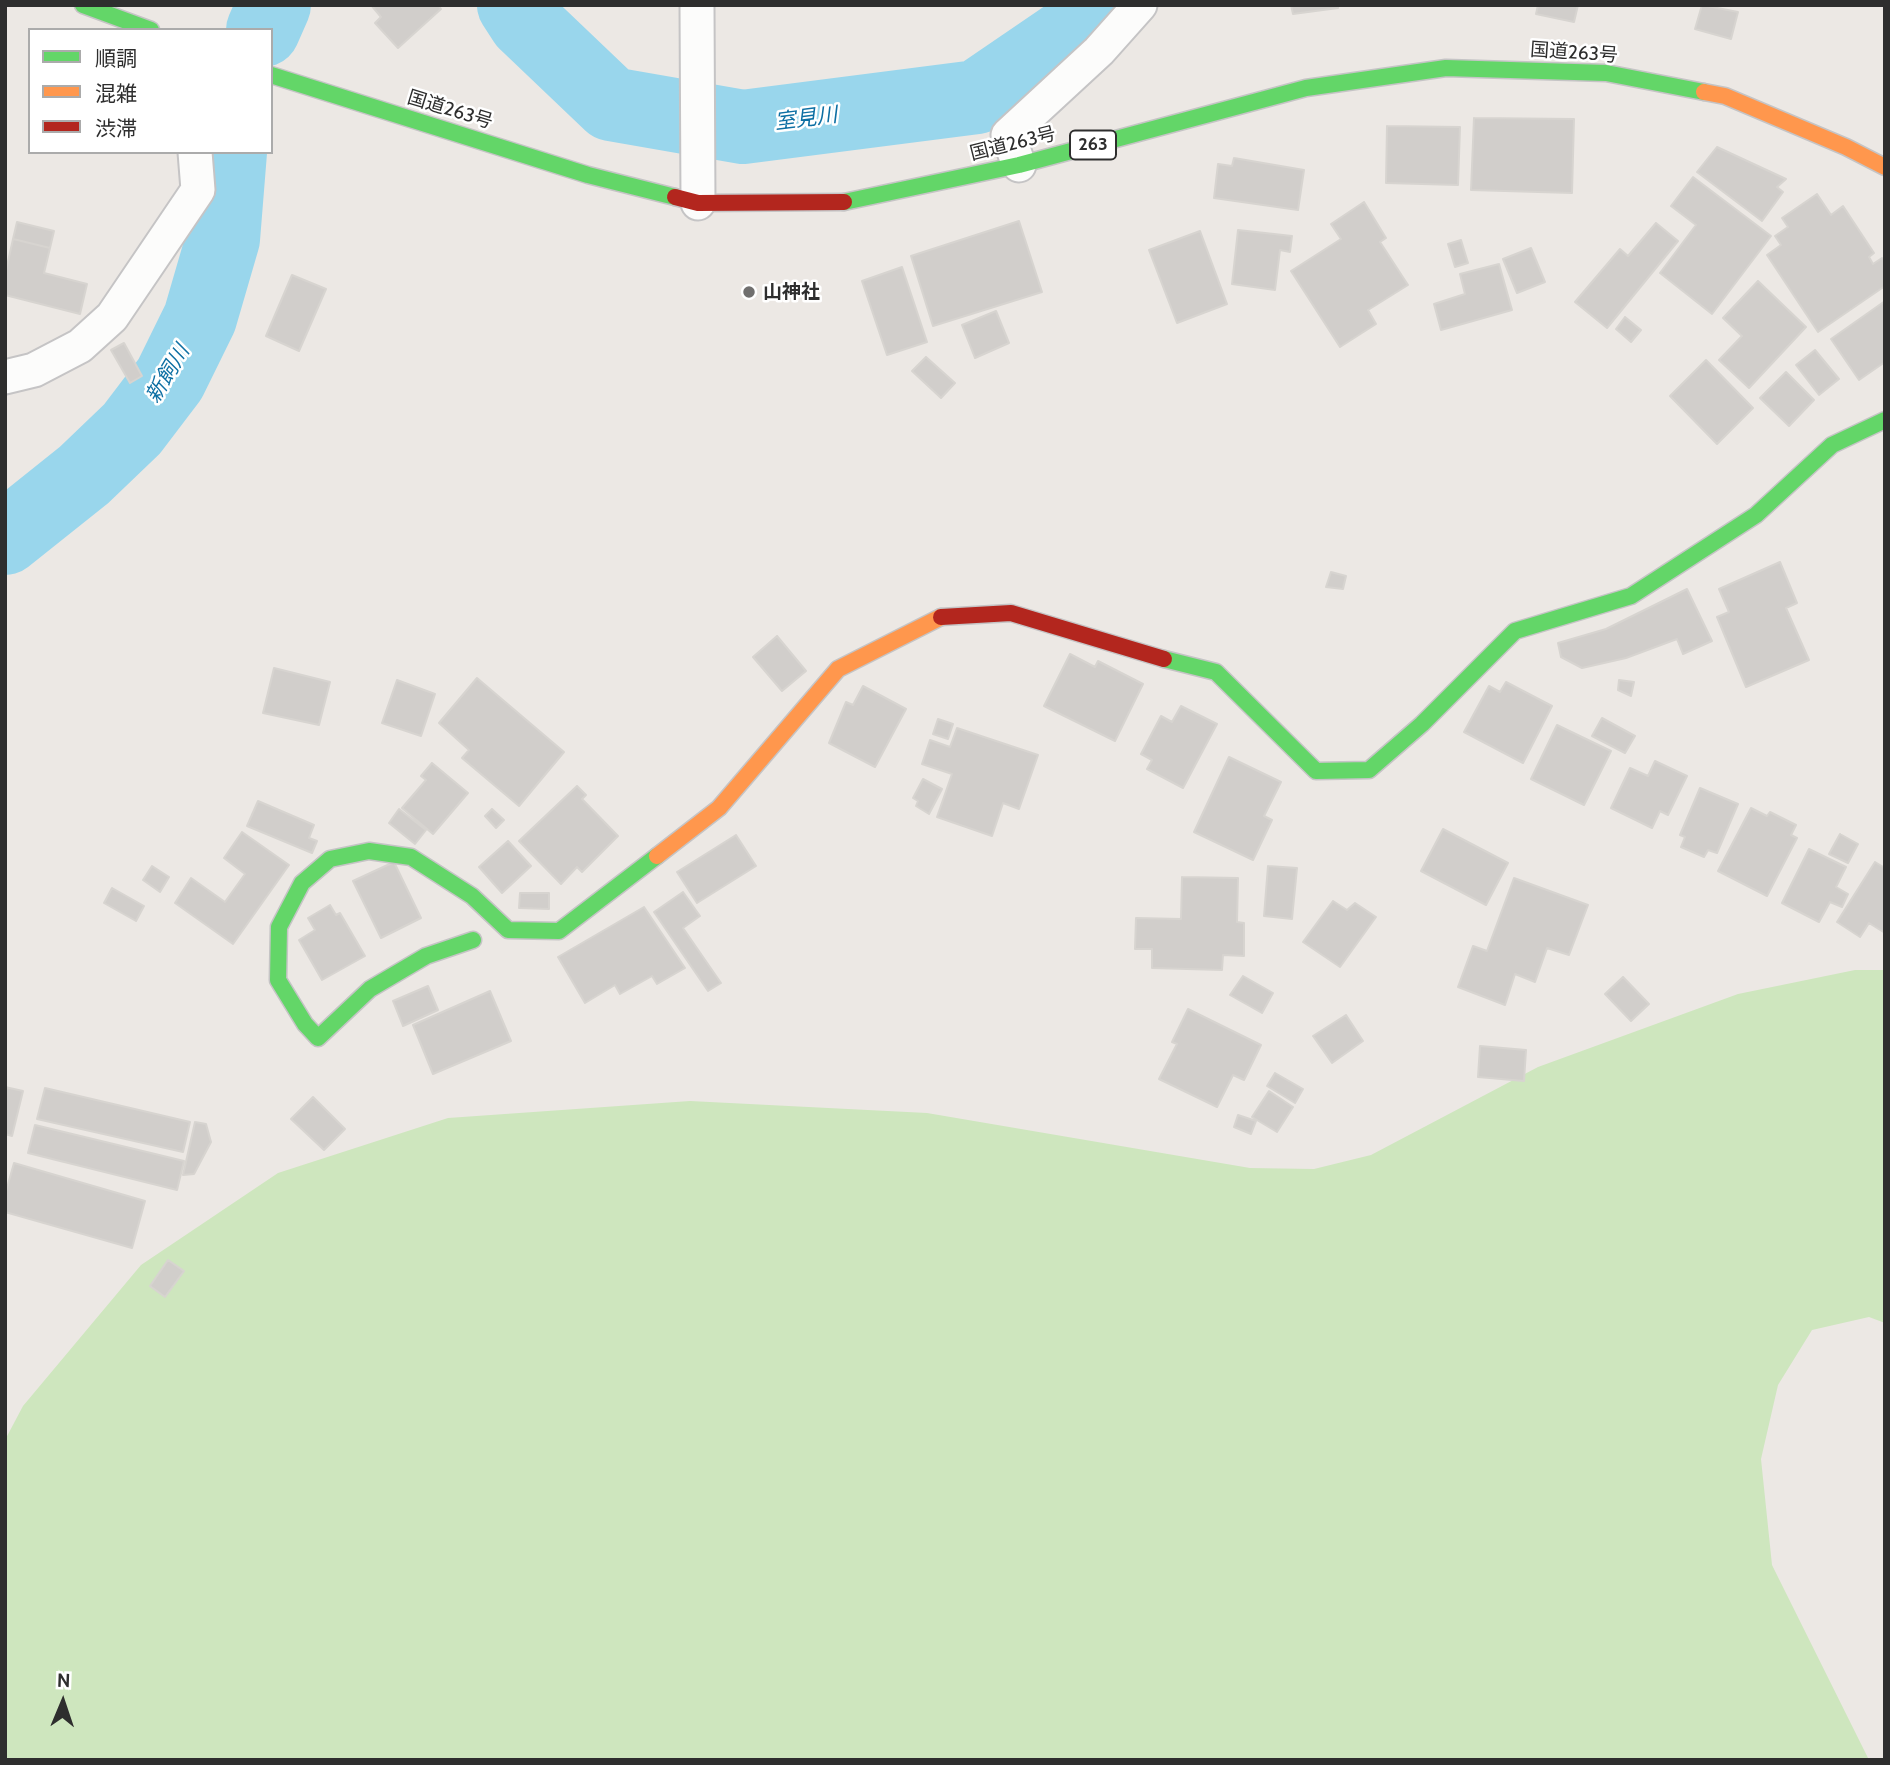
<!DOCTYPE html>
<html>
<head>
<meta charset="utf-8">
<style>
	body { margin:0 }
	#map { position:relative; width:1890px; height:1765px; overflow:hidden; background:#ece8e4; font-family:Cabin,"Noto Sans JP",sans-serif }
	canvas { display:block }
	.frame { position:absolute; inset:0; border:7px solid #2e2e2e; pointer-events:none }
	.legend { position:absolute; left:28px; top:28px; width:245px; height:126px; box-sizing:border-box; background:#fff; border:2px solid #ababab; margin:0; padding:9px 12px; list-style:none; font-size:21px; color:#2e2e2e }
	.legend li { display:flex; align-items:center; gap:14px; height:35px }
	.legend b { width:35px; border:2px solid #ababab }
	.north { position:absolute; left:28px; top:1667px; width:70px; height:70px; -webkit-text-stroke:5px #fff; paint-order:stroke; rotate:2deg; font-size:19px; font-weight:700; line-height:28px; text-align:center; color:#2e2e2e }
	.north::after { content:''; display:block; margin:auto; width:24px; height:32px; background:#2e2e2e; clip-path:polygon(50% 0,100% 100%,50% 72%,0 100%) }
</style>
</head>
<body>
<div id="map">
<canvas width="1890" height="1765"></canvas>
<div class="frame"></div>
<ul class="legend">
<li><b style="height:9px;background:#63d668"></b>順調</li>
<li><b style="height:9px;background:#ff974d"></b>混雑</li>
<li><b style="height:9px;background:#b3261e"></b>渋滞</li>
</ul>
<div class="north">N</div>
</div>
<script>
const context = document.querySelector('canvas').getContext('2d');
context.lineJoin = 'round';
function paint(path, color) { context.fillStyle = color; context.fill(path, 'evenodd'); }
const toPath = rows => new Path2D(rows.map(r => 'M' + r).join(''));
function trace(path, color, width, dash) { context.strokeStyle = color; context.lineWidth = width; context.lineCap = dash ? 'butt' : 'round'; context.setLineDash(dash || []); context.stroke(path); }
function write(font, color, halo, rows, align = 'center') {
  context.font = font + ' Cabin,"Noto Sans JP",sans-serif'; context.lineWidth = 5; context.setLineDash([]); context.textBaseline = 'middle'; context.strokeStyle = halo; context.fillStyle = color; for (const [text, x, y, turn = 0] of rows) {
    context.save(); context.translate(x, y); context.rotate((+turn || 0) * Math.PI / 180); context.textAlign = isNaN(turn) ? turn : align; if (halo) context.strokeText(text, 0, 0); context.fillText(text, 0, 0); context.restore();
  }
}
paint(toPath([
	[1855,970,1885,970,1885,1323,1869,1317,1812,1330,1778,1385,1761,1459,1772,1565,1869,1760,5,1760,5,1440,23,1406,141,1265,278,1173,448,1118,690,1101,927,1113,1250,1168,1314,1169,1371,1155,1538,1067,1738,994]
]), '#cee6be');
trace(toPath([
	[514,5,525,22,611,104,743,127,977,97,1112,5],
	[263,30,274,5],
	[5,538,84,475,132,429,170,379,200,318,223,239,230,152]
]), '#99d6ec', 74);
const building = toPath([
	[371,5,438,5,441,9,398,48,375,23,381,17,371,5],
	[1291,5,1338,5,1338,8,1293,14,1291,5],
	[1538,5,1578,5,1574,22,1536,14,1538,5],
	[1702,5,1738,12,1731,39,1695,29,1702,5],
	[1474,118,1574,119,1572,193,1471,190,1474,118],
	[1387,126,1460,127,1458,185,1386,183,1387,126],
	[1717,147,1786,179,1777,187,1783,192,1762,221,1697,172,1717,147],
	[1234,158,1304,170,1298,210,1214,198,1218,164,1232,166,1234,158],
	[1693,177,1771,236,1712,314,1660,273,1696,225,1671,206,1693,177],
	[1817,194,1831,215,1843,206,1874,253,1869,257,1873,264,1882,258,1885,262,1885,286,1818,332,1767,255,1781,245,1775,236,1788,227,1782,218,1817,194],
	[1364,202,1386,238,1380,242,1408,285,1368,310,1376,324,1340,347,1291,271,1341,239,1331,224,1364,202],
	[1019,221,1042,292,933,326,911,256,1019,221],
	[17,222,54,231,50,248,13,239,17,222],
	[1656,223,1678,241,1607,328,1575,302,1620,249,1628,256,1656,223],
	[1238,230,1292,236,1290,252,1280,250,1275,290,1232,284,1238,230],
	[1200,231,1227,304,1177,323,1149,250,1200,231],
	[13,239,50,248,44,273,87,284,80,314,5,295,5,275,13,239],
	[1461,240,1468,263,1455,267,1448,244,1461,240],
	[1531,248,1545,282,1517,293,1503,259,1531,248],
	[1499,264,1512,310,1441,330,1434,304,1465,294,1460,274,1499,264],
	[902,267,927,342,887,355,862,281,902,267],
	[292,275,326,289,299,351,266,336,292,275],
	[1758,281,1806,327,1749,388,1719,360,1742,336,1723,318,1758,281],
	[1885,301,1885,362,1859,380,1831,339,1885,301],
	[996,311,1009,343,975,358,962,325,996,311],
	[1625,317,1641,330,1631,342,1616,329,1625,317],
	[124,343,142,376,130,383,111,350,124,343],
	[1815,350,1839,379,1819,395,1796,365,1815,350],
	[926,357,955,383,941,398,912,371,926,357],
	[1706,360,1753,408,1717,444,1670,396,1706,360],
	[1786,372,1814,400,1789,426,1760,398,1786,372],
	[1780,562,1797,603,1786,608,1809,660,1746,687,1717,617,1729,612,1719,589,1780,562],
	[1331,572,1346,576,1343,589,1326,587,1331,572],
	[1687,589,1712,641,1683,654,1677,639,1626,658,1582,668,1561,657,1558,643,1606,629,1687,589],
	[777,636,806,671,782,691,753,657,777,636],
	[1070,654,1095,667,1098,661,1143,684,1115,741,1044,706,1070,654],
	[274,668,330,682,319,725,263,713,274,668],
	[477,678,564,752,519,806,462,758,469,750,439,723,477,678],
	[397,680,435,694,421,736,382,723,397,680],
	[1619,680,1634,682,1631,696,1618,690,1619,680],
	[1506,682,1552,706,1523,763,1464,732,1489,686,1500,692,1506,682],
	[863,686,906,709,875,767,829,743,846,702,853,705,863,686],
	[1181,706,1217,724,1183,788,1147,769,1152,760,1141,754,1161,716,1172,722,1181,706],
	[1602,718,1635,736,1625,753,1592,736,1602,718],
	[938,719,953,724,948,739,933,734,938,719],
	[1557,725,1611,751,1584,805,1531,779,1557,725],
	[957,728,1038,755,1019,809,1003,803,992,836,937,817,952,774,922,764,930,740,950,747,957,728],
	[1229,757,1281,782,1264,816,1272,820,1253,860,1194,832,1229,757],
	[1655,761,1687,776,1668,815,1660,811,1652,828,1611,808,1630,768,1648,776,1655,761],
	[432,763,468,793,433,834,402,808,426,780,421,776,432,763],
	[923,779,942,789,929,814,916,806,918,801,913,798,923,779],
	[577,786,586,795,582,799,618,836,582,872,577,867,561,884,519,841,577,786],
	[1700,788,1738,804,1717,853,1708,850,1704,857,1681,847,1685,837,1680,835,1700,788],
	[258,801,314,825,309,838,317,841,312,853,247,826,258,801],
	[1751,808,1767,816,1770,812,1796,825,1791,835,1797,838,1767,896,1718,871,1751,808],
	[399,809,426,830,415,844,389,823,399,809],
	[492,809,504,820,496,828,485,816,492,809],
	[1443,829,1508,863,1486,905,1421,871,1443,829],
	[242,832,289,865,233,944,175,903,191,878,225,902,245,874,224,858,242,832],
	[1840,834,1858,844,1848,863,1829,854,1840,834],
	[736,835,756,866,697,903,677,872,736,835],
	[508,841,531,866,502,893,479,867,508,841],
	[1809,849,1846,867,1836,887,1848,894,1842,907,1830,902,1819,922,1782,903,1809,849],
	[394,862,421,918,381,938,353,881,394,862],
	[1875,862,1885,868,1885,933,1869,923,1860,937,1837,922,1875,862],
	[152,866,169,877,160,892,143,880,152,866],
	[1268,866,1297,868,1292,919,1264,916,1268,866],
	[1182,877,1238,878,1237,922,1244,923,1244,956,1223,955,1222,970,1152,968,1152,949,1135,949,1136,918,1181,919,1182,877],
	[1514,878,1588,905,1569,955,1547,948,1535,982,1515,974,1505,1005,1458,987,1473,946,1487,951,1514,878],
	[112,888,144,906,136,921,104,903,112,888],
	[683,892,700,916,683,928,721,983,708,991,654,912,683,892],
	[520,893,549,893,549,909,519,908,520,893],
	[1333,901,1347,910,1355,903,1376,917,1340,967,1303,942,1333,901],
	[330,905,336,915,340,913,365,956,322,980,299,940,315,930,308,918,330,905],
	[644,907,685,968,657,984,652,976,620,994,615,985,585,1003,558,957,644,907],
	[1243,976,1273,993,1262,1013,1230,995,1243,976],
	[1623,977,1649,1004,1631,1021,1605,994,1623,977],
	[428,986,438,1010,403,1026,393,1001,428,986],
	[490,991,511,1041,433,1074,413,1025,490,991],
	[1188,1009,1261,1045,1244,1080,1233,1075,1217,1107,1159,1079,1177,1044,1172,1042,1188,1009],
	[1346,1015,1363,1041,1332,1063,1313,1036,1346,1015],
	[1480,1046,1526,1050,1524,1081,1478,1077,1480,1046],
	[1275,1073,1303,1089,1295,1103,1267,1086,1275,1073],
	[5,1087,23,1091,12,1136,5,1134,5,1087],
	[45,1088,190,1122,183,1152,37,1119,45,1088],
	[1269,1091,1293,1107,1277,1132,1252,1117,1269,1091],
	[313,1097,345,1129,324,1150,291,1119,313,1097],
	[1238,1115,1256,1121,1251,1134,1234,1127,1238,1115],
	[195,1122,206,1124,211,1142,194,1174,183,1175,195,1122],
	[35,1125,184,1161,177,1190,28,1153,35,1125],
	[14,1163,145,1201,132,1248,5,1212,5,1195,14,1163],
	[168,1260,184,1271,165,1297,150,1286,168,1260]
]);
paint(building, '#d1cecb');
trace(building, '#d7d4d0', 2);
const street = toPath([
	[697,5,698,203],
	[1019,165,1008,135,1099,51,1140,5],
	[5,377,34,370,80,346,112,317,198,190,195,152]
]);
const fast = toPath([
	[83,5,151,30],
	[271,75,588,175,675,197],
	[844,202,1019,165,1306,88,1446,68,1606,73,1704,92],
	[1164,659,1216,672,1316,771,1369,770,1422,724,1515,631,1631,596,1756,515,1832,445,1885,420],
	[473,940,426,956,370,989,318,1038,305,1024,278,980,279,927,302,883,330,859,369,851,411,857,472,896,508,930,559,931,657,856]
]);
const slow = toPath([
	[1704,92,1725,96,1846,147,1885,167],
	[657,856,719,808,838,669,941,617]
]);
const jam = toPath([
	[675,197,698,203,844,202],
	[941,617,1011,613,1164,659]
]);
trace(street, '#c5c4c5', 37);
trace(fast, '#c5c4c5', 19);
trace(slow, '#c5c4c5', 19);
trace(jam, '#c5c4c5', 19);
trace(street, '#fcfcfb', 33);
trace(fast, '#63d668', 16);
trace(slow, '#ff974d', 16);
trace(jam, '#b3261e', 16);
for (const [x, y, r, color] of [
	[749,292,7,"#706f6e"]
]) { const dot = new Path2D(); dot.arc(x, y, r, 0, 2 * Math.PI); context.fillStyle = color; context.fill(dot); trace(dot, '#fff', 2.5); }
for (const [x, y, w] of [
	[1093,145,46]
]) { const box = new Path2D(); box.roundRect(x - w / 2, y - 14.5, w, 29, 5); context.fillStyle = '#fff'; context.fill(box); trace(box, '#2e2e2e', 2); }
write('bold 18px', '#2e2e2e', null, [
	["263",1093,145]
]);
write('19px', '#2e2e2e', '#fff', [
	["国道263号",1574,53,4],
	["国道263号",450,110,17],
	["国道263号",1013,144,-14]
]);
write('bold 19px', '#2e2e2e', '#fff', [
	["山神社",763,292]
], 'left');
write('italic 21px', '#0d6fa3', '#fff', [
	["室見川",806,119,-7],
	["新飼川",168,374,-59]
]);
</script>
</body>
</html>
